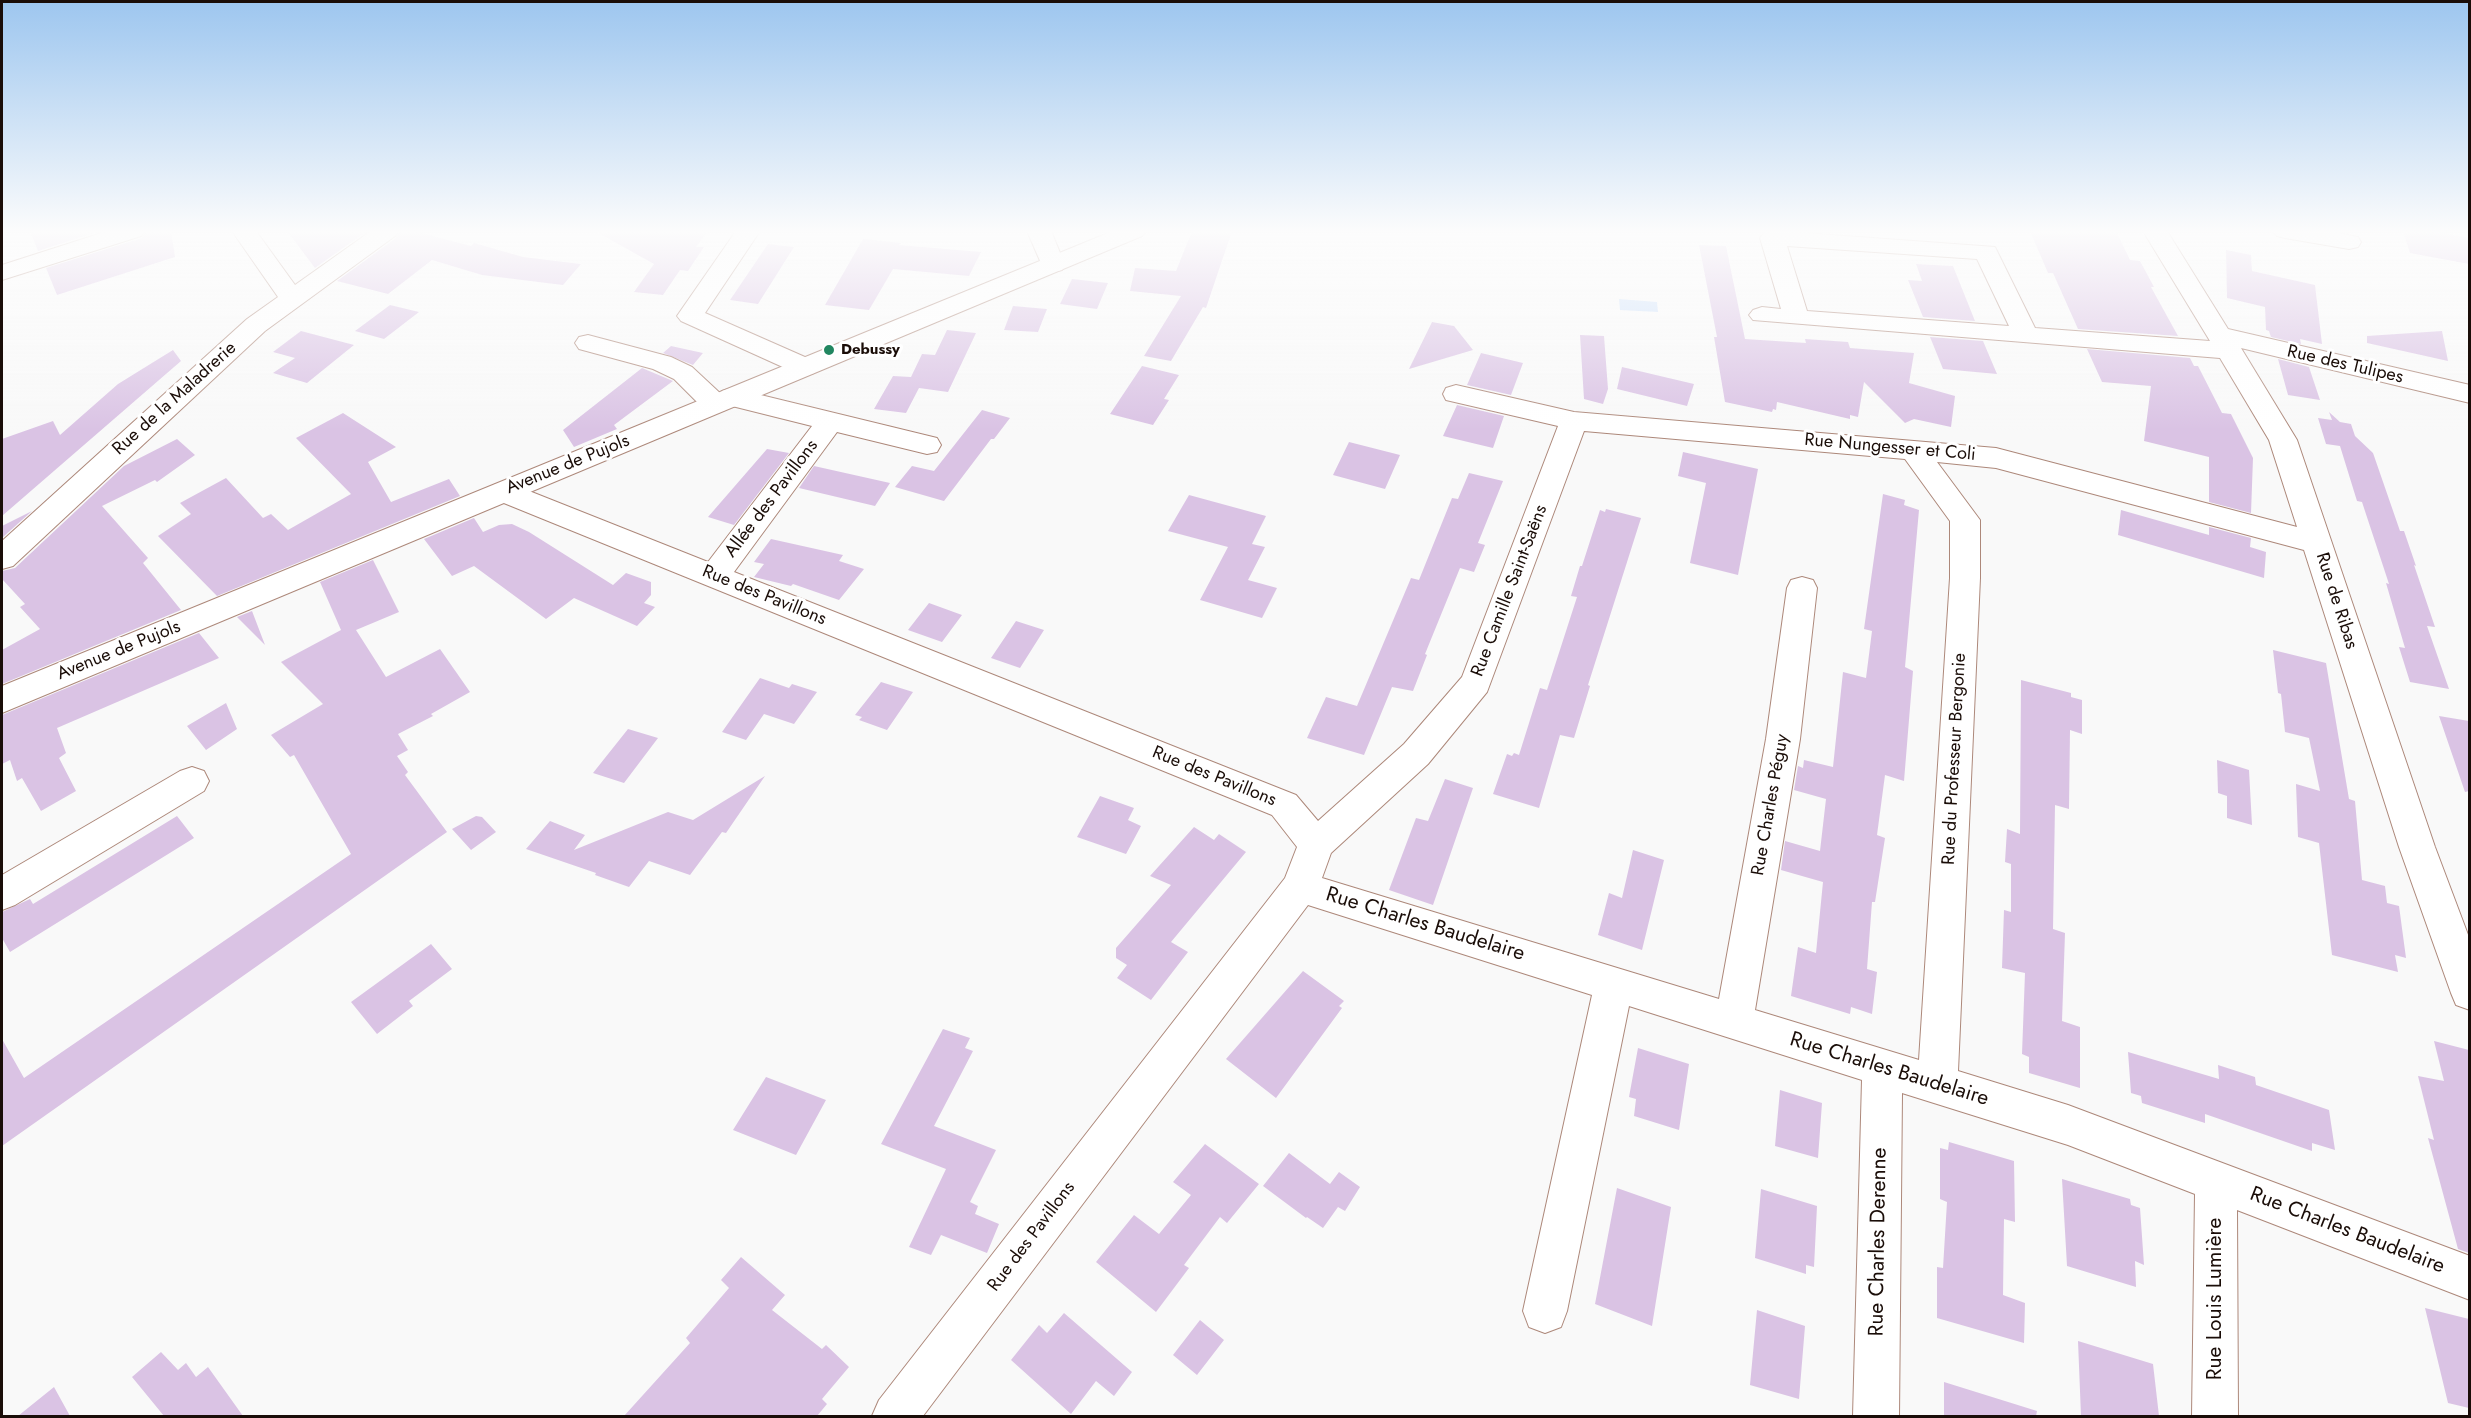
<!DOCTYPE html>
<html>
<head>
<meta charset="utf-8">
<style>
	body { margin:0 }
	#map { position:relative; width:2471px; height:1418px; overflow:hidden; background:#f9f9f9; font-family:Jost,sans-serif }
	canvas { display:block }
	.frame { position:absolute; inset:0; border:3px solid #1a0d08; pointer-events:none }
</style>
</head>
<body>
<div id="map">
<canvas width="2471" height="1418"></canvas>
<div class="frame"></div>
</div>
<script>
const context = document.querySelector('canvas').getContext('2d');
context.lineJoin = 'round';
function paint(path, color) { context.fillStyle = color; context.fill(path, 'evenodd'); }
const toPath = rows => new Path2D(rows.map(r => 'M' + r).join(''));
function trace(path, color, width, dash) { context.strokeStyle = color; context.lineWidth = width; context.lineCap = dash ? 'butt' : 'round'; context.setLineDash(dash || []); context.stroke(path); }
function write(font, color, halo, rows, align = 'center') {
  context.font = font + ' Jost,sans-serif'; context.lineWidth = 6; context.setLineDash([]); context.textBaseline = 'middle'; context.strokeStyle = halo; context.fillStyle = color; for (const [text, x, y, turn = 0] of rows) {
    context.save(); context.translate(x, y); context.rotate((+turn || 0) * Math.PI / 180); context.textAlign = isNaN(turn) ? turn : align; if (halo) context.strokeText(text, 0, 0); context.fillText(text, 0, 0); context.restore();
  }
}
paint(toPath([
	[1619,299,1657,302,1658,312,1620,310]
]), '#cee1fa');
paint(toPath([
	[30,231,100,231,38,251],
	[147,231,171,231,175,257,57,295,46,268,142,238],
	[287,231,367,231,315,268],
	[401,231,413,231,471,246,474,243,523,257,581,264,563,285,482,275,432,260,388,294,337,281,396,238],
	[595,231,708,231,696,247,704,247,688,271,680,270,663,295,634,292,654,264],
	[1192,231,1232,231,1206,308,1203,307,1171,361,1144,356,1181,296,1130,291,1135,268,1176,271],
	[2030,231,2116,231,2130,260,2140,261,2154,287,2151,287,2178,336,2078,329,2053,273,2048,273],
	[2403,231,2433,231,2469,238,2469,264,2410,253],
	[863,239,901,243,899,245,981,252,969,276,893,269,869,310,825,305],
	[768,244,794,247,758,304,730,300],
	[1699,245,1726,246,1745,339,1806,343,1805,339,1848,342,1850,348,1914,353,1909,383,1955,396,1951,427,1914,419,1905,423,1864,382,1858,417,1850,415,1850,419,1777,402,1776,410,1773,409,1772,412,1725,402,1714,337,1717,337],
	[2226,250,2251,255,2252,271,2315,285,2322,344,2300,339,2301,344,2271,337,2269,331,2266,330,2265,307,2227,298],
	[1916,264,1953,266,1975,321,1923,317,1908,280,1922,281],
	[1072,279,1108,283,1097,309,1060,304],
	[390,305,419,312,384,339,355,331],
	[1013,306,1047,309,1038,332,1004,330],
	[1432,322,1454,326,1473,350,1409,369],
	[947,330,976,333,948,392,919,388,906,413,874,409,893,376,911,377,922,354,935,355],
	[301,331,354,345,307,383,273,373,295,358,273,352],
	[2442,331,2448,361,2367,343,2367,336],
	[1580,335,1604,336,1608,389,1603,404,1584,399],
	[1930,337,1983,341,1997,374,1943,369],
	[671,346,703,353,693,365,663,353],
	[2087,349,2190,358,2194,366,2198,366,2222,413,2231,414,2253,458,2251,513,2209,502,2209,457,2144,441,2151,386,2102,382],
	[173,350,181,361,2,516,2,439,53,421,60,435,118,384],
	[1481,353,1523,363,1511,395,1467,385],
	[2278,359,2309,367,2320,400,2288,395],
	[1142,366,1179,375,1164,399,1169,400,1153,425,1110,414],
	[1622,367,1694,384,1687,406,1617,389],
	[642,368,673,381,614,425,617,429,574,447,563,430],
	[1457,405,1504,416,1493,448,1443,436],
	[982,410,1010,418,994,439,991,439,944,501,895,487,912,466,934,471],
	[2329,412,2340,422,2351,424,2355,436,2373,453,2400,531,2404,531,2416,566,2414,565,2435,627,2427,626,2449,689,2410,682,2399,647,2405,648,2386,583,2389,584,2362,502,2357,501,2340,446,2326,444,2318,418,2332,420],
	[343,413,396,447,368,462,391,502,449,479,460,496,217,596,158,536,191,514,180,503,226,478,263,518,271,514,288,530,351,494,296,438],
	[177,439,195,455,157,482,155,480,102,506,148,558,143,563,181,610,2,684,2,650,40,629,20,607,25,604,2,579,2,571,15,568,124,466],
	[1349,442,1400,455,1385,489,1333,475],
	[767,449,789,453,734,525,708,517],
	[1683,452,1758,469,1738,575,1690,563,1706,483,1678,476],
	[814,466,890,483,875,506,799,488],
	[1469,473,1503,481,1478,543,1485,545,1474,572,1460,568,1425,654,1427,655,1413,691,1392,687,1364,755,1307,738,1326,697,1357,706,1411,578,1419,580,1452,498,1458,499],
	[1883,494,1905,500,1904,505,1919,510,1905,667,1913,671,1904,781,1885,775,1877,835,1885,838,1875,902,1872,902,1867,969,1877,972,1872,1014,1851,1007,1850,1014,1791,996,1798,947,1816,953,1823,882,1781,870,1785,841,1820,851,1826,799,1794,790,1798,766,1803,768,1804,760,1833,767,1843,672,1866,678,1872,631,1864,629],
	[1189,495,1266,516,1252,544,1265,547,1248,580,1277,588,1262,618,1200,600,1228,547,1168,531],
	[1606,509,1641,518,1588,685,1590,686,1574,738,1560,735,1539,808,1493,794,1507,754,1512,756,1514,753,1519,755,1540,688,1547,690,1577,597,1571,596,1580,566,1582,566,1600,510,1605,512],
	[2121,510,2209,535,2209,527,2251,538,2250,547,2266,552,2264,578,2118,535],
	[32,511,2,538,2,526],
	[474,518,483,532,499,525,512,524,529,532,613,585,626,573,651,582,651,595,644,603,655,607,637,626,574,598,546,619,474,566,452,576,424,539],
	[771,539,843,555,839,561,864,569,839,600,793,584,791,586,754,577,764,564,754,562],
	[373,560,399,612,356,630,386,677,440,649,470,692,431,714,433,716,398,734,408,750,397,756,408,772,405,775,447,832,2,1146,2,1039,24,1078,351,854,294,755,290,757,271,735,323,704,281,662,341,630,320,582],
	[929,603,962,615,942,642,908,630],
	[252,611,265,645,237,617],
	[1016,621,1044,630,1020,668,991,658],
	[199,633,219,658,57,728,66,753,59,758,76,791,41,811,22,778,17,781,10,760,2,764,2,715],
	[2273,650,2326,663,2349,799,2355,801,2362,880,2385,886,2387,903,2399,906,2406,958,2395,955,2398,972,2332,955,2319,843,2298,837,2296,784,2320,791,2309,738,2285,732,2281,694,2278,693],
	[760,678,789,688,792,684,817,692,794,724,764,714,746,740,722,732],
	[2021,680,2071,693,2071,697,2082,700,2082,734,2070,730,2069,809,2055,805,2053,929,2065,933,2062,1021,2080,1027,2080,1088,2029,1073,2029,1057,2022,1054,2025,973,2002,968,2004,910,2011,912,2011,864,2005,862,2007,829,2020,834],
	[881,682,913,692,887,730,859,720,862,717,855,715],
	[226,703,237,729,206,750,187,726],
	[2439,716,2469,721,2469,791,2465,792],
	[628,729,658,738,624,783,593,773],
	[2217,760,2249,770,2252,825,2227,818,2227,796,2218,793],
	[765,776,726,833,722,832,690,875,649,861,629,887,595,875,596,873,526,849,550,821,585,835,574,850,668,812,693,820],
	[1445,779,1473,788,1433,905,1389,890,1416,818,1428,821],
	[1100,796,1134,808,1128,820,1141,826,1126,854,1077,837],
	[177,816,194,838,10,952,2,938,2,912,30,899,33,904],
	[476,816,482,817,496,832,471,850,452,829],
	[1194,827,1214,840,1219,834,1246,852,1171,942,1188,952,1151,1000,1117,978,1127,965,1116,958,1116,948,1171,885,1150,876],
	[1633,850,1664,860,1642,950,1598,935,1609,893,1622,898],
	[431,944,452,969,409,1001,413,1006,377,1034,351,1002],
	[1303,971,1344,1001,1339,1006,1342,1008,1276,1098,1226,1059],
	[943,1029,970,1038,965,1048,973,1051,934,1126,996,1150,970,1202,978,1206,975,1214,999,1224,987,1253,941,1235,931,1255,909,1247,946,1169,881,1144],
	[2434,1041,2469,1050,2469,1253,2458,1249,2428,1138,2434,1140,2418,1076,2444,1081],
	[1638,1048,1689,1064,1679,1130,1634,1116,1636,1099,1629,1097],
	[2128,1052,2219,1079,2218,1065,2255,1077,2256,1085,2329,1110,2335,1150,2312,1143,2312,1151,2205,1114,2205,1123,2142,1103,2141,1096,2131,1093],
	[766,1077,826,1100,796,1155,733,1130],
	[1780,1090,1822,1103,1818,1158,1775,1146],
	[1949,1142,2014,1161,2015,1222,2004,1219,2003,1295,2025,1303,2024,1343,1937,1318,1937,1267,1943,1268,1947,1202,1940,1199,1940,1148,1948,1150],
	[1205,1144,1259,1184,1227,1223,1220,1217,1184,1265,1189,1268,1156,1312,1096,1262,1134,1215,1159,1234,1191,1195,1173,1182],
	[1289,1153,1330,1184,1339,1172,1360,1187,1345,1211,1338,1207,1323,1228,1307,1217,1306,1218,1263,1186],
	[2062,1179,2130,1199,2131,1205,2140,1208,2144,1265,2135,1261,2136,1287,2067,1266],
	[1617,1188,1671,1207,1652,1326,1595,1304],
	[1761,1189,1817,1206,1814,1267,1806,1265,1806,1274,1755,1258],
	[741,1257,785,1295,772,1310,822,1349,826,1345,849,1367,822,1399,827,1404,817,1416,624,1416,690,1343,686,1338,729,1288,721,1280],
	[2425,1308,2469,1319,2469,1408,2448,1403],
	[1757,1310,1805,1326,1799,1399,1750,1385],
	[1064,1313,1132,1372,1114,1396,1096,1381,1071,1414,1011,1360,1039,1325,1047,1333],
	[1200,1320,1224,1340,1197,1375,1173,1355],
	[2078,1341,2153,1364,2159,1416,2081,1416],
	[161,1352,178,1370,186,1363,196,1377,208,1367,243,1416,164,1416,132,1377],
	[1944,1382,2037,1411,2036,1416,1944,1416],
	[54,1387,70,1416,18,1416]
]), '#dac3e4');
const minor = toPath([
	[108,231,145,231,141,236,2,280,2,265,108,231],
	[232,231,256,231,295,285,371,231,399,231,395,236,265,331,13,566,2,569,2,541,247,319,278,297,232,231],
	[736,231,760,231,705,313,814,361,818,367,814,373,805,375,796,373,681,321,677,316,736,231],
	[1027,231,1051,231,1065,265,1062,270,1053,272,1044,270,1027,231],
	[1777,231,1995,247,2035,328,2210,341,2143,231,2167,231,2228,329,2470,385,2470,403,2241,348,2297,440,2435,847,2470,940,2470,1010,2456,1005,2451,993,2399,847,2304,550,1996,468,1937,462,1980,520,1980,578,1958,1071,2068,1105,2470,1256,2470,1300,2237,1210,2238,1416,2192,1416,2195,1194,2068,1145,1902,1093,1899,1416,1853,1416,1862,1080,1629,1006,1567,1311,1561,1327,1545,1333,1529,1327,1523,1311,1592,995,1308,905,923,1416,872,1416,879,1400,1285,878,1297,847,1272,815,494,499,490,492,494,485,504,482,514,485,708,562,812,426,728,405,725,410,715,413,705,410,674,379,653,369,579,349,575,343,579,337,588,335,671,357,692,367,721,394,722,391,732,388,937,438,941,445,937,452,927,454,837,432,734,572,1296,795,1318,821,1404,744,1462,677,1558,426,1446,400,1443,394,1446,388,1456,385,1574,412,1996,448,2297,527,2269,440,2220,358,1753,320,1749,315,1753,310,1762,307,1781,309,1760,238,1764,233,1777,231],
	[1787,246,1977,259,2009,326,1807,311,1787,246],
	[1584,431,1905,459,1950,521,1950,578,1919,1060,1755,1010,1800,739,1817,588,1813,580,1802,577,1791,580,1787,588,1766,739,1719,999,1322,878,1331,853,1428,764,1487,692,1584,431],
	[2273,231,2328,231,2358,237,2361,242,2358,247,2349,249,2285,238,2277,236,2273,231],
	[192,767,204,771,209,781,204,791,15,905,2,910,2,875,180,771,192,767]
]);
const major = toPath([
	[1113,231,1146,231,1142,236,2,713,2,686,1113,231]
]);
trace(minor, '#ad887a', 2);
trace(major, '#ad887a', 2);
paint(minor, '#fff');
paint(major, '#fff');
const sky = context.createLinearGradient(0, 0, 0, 430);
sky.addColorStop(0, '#9dc6ef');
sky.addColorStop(0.54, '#fcfcfc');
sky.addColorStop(1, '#fcfcfc00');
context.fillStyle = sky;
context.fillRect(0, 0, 2471, 430);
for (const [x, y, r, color] of [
	[829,350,6,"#218660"]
]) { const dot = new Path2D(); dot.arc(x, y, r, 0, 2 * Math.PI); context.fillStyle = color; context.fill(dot); trace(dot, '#fff', 2); }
write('bold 15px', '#1a0d08', '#fff', [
	["Debussy",841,350]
], 'left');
write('18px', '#1a0d08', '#fff', [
	["Rue des Tulipes",2345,365,13],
	["Rue de la Maladrerie",175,399,-42],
	["Rue Nungesser et Coli",1890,448,5],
	["Avenue de Pujols",568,465,-22],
	["Allée des Pavillons",772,499,-53],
	["Rue Camille Saint-Saëns",1510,591,-69],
	["Rue des Pavillons",764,596,22],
	["Rue de Ribas",2336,601,72],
	["Avenue de Pujols",119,651,-22],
	["Rue du Professeur Bergonie",1955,759,-87],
	["Rue des Pavillons",1214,777,22],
	["Rue Charles Péguy",1771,805,-80],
	["Rue des Pavillons",1032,1237,-53]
]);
write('21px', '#1a0d08', '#fff', [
	["Rue Charles Baudelaire",1425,925,17],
	["Rue Charles Baudelaire",1889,1070,17],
	["Rue Charles Baudelaire",2347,1231,21],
	["Rue Charles Derenne",1879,1242,-89],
	["Rue Louis Lumière",2216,1299,-90]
]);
</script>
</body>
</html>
